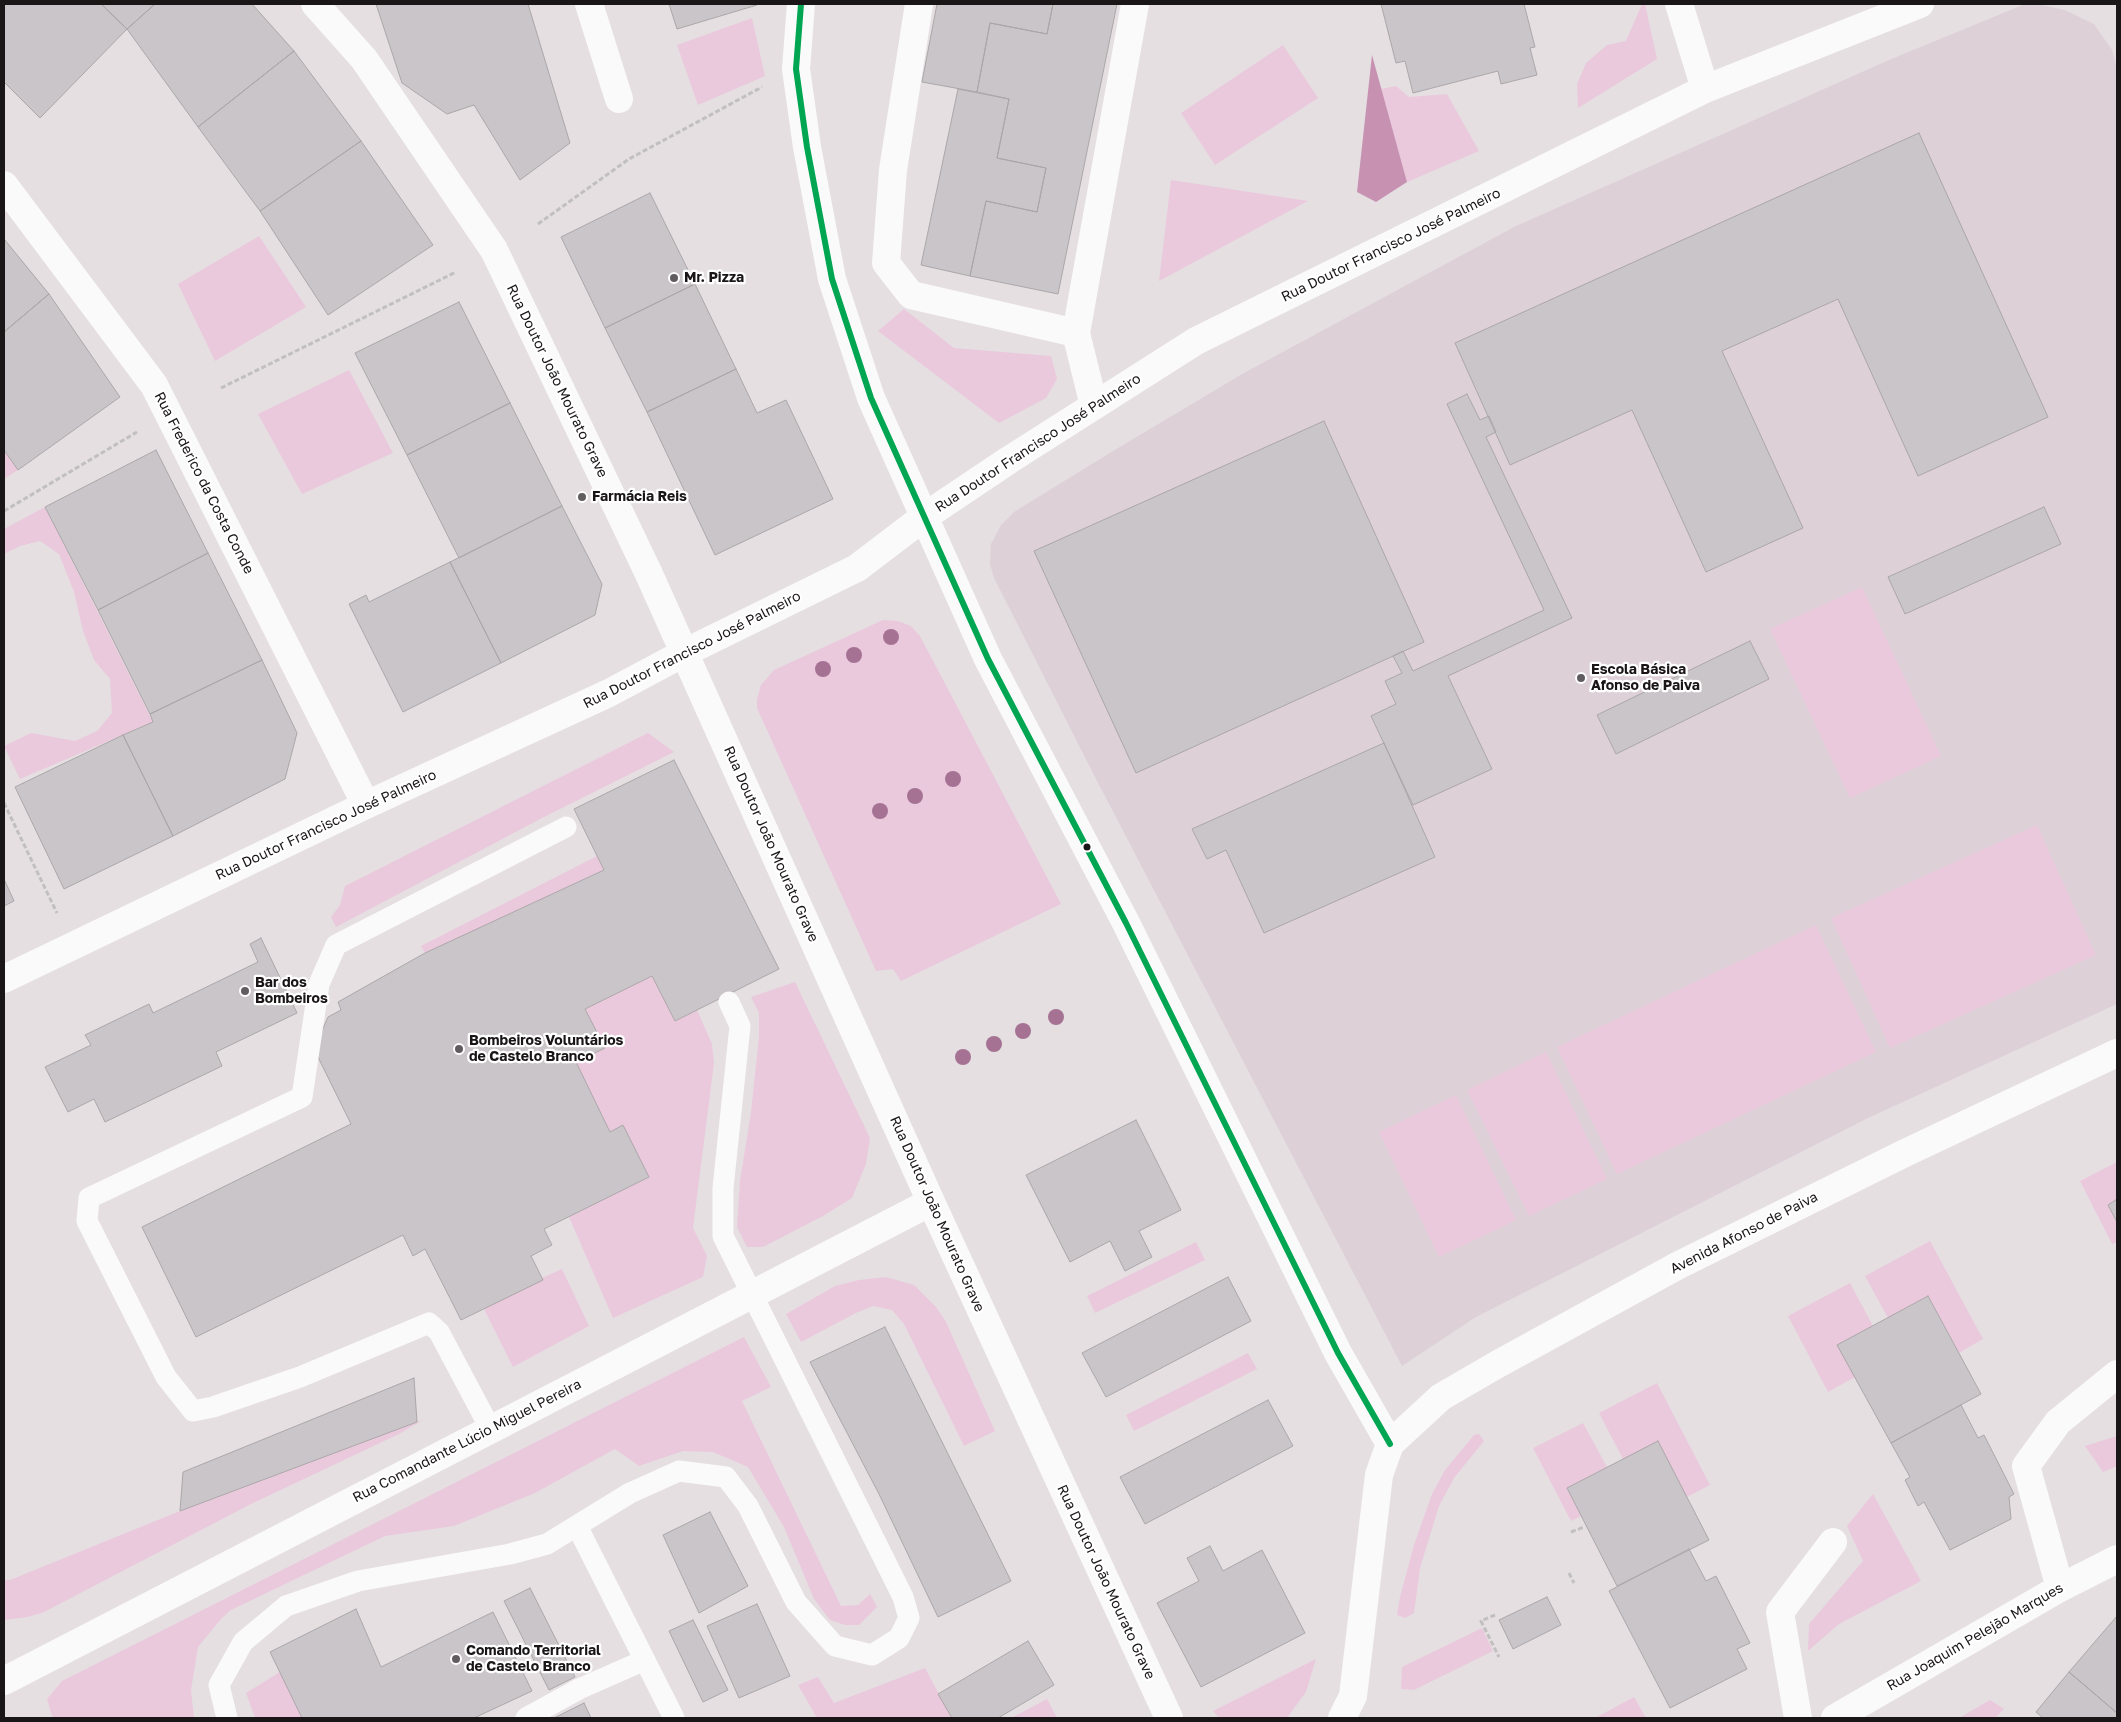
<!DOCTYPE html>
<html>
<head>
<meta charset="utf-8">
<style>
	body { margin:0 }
	#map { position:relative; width:2121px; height:1722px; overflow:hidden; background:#e5dfe2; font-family:"Golos Text",sans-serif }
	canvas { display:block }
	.frame { position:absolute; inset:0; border:5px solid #1a1618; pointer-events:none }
</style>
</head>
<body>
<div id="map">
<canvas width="2121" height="1722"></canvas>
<div class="frame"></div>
</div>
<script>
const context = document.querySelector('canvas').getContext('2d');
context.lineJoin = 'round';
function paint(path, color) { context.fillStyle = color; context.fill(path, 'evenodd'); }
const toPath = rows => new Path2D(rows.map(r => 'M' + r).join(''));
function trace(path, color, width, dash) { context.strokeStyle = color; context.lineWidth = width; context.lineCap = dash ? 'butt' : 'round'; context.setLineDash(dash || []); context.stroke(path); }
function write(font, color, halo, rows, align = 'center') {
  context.font = font + ' "Golos Text",sans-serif'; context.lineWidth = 4.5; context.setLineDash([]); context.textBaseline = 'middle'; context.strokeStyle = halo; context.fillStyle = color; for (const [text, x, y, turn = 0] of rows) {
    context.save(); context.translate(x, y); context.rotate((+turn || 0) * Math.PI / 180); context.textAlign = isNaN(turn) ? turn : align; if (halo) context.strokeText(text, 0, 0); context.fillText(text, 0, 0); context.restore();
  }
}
paint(toPath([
	[2025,4,2037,4,2065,10,2094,24,2112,50,2117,68,2117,1004,1870,1117,1476,1317,1402,1366,1095,777,994,578,990,564,991,544,1001,525,1014,512,1113,451,1244,373,1514,227,1889,60]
]), '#ddd0d7');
paint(toPath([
	[1642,4,1645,4,1657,59,1578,108,1577,84,1586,63,1607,45,1626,41],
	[752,18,765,76,698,105,677,45],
	[1283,45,1318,98,1215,165,1181,113],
	[1396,86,1409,97,1447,94,1479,151,1407,182,1381,89],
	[1171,180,1308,201,1159,281],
	[259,236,306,307,215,361,178,284],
	[904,309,954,348,1051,356,1057,379,1046,398,999,423,878,331],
	[349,370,393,453,302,494,258,414],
	[4,450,18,470,4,479],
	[45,507,153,722,20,779,4,746,31,733,75,741,97,731,112,713,110,679,94,660,83,631,74,592,59,554,40,541,20,546,4,554,4,529],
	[1862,587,1941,756,1850,798,1770,629],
	[883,620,898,621,911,626,920,636,1061,904,901,981,893,969,876,971,757,708,757,699,761,685,774,670],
	[648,733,674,752,544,817,336,927,331,917,340,905,345,886],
	[2037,825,2096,955,1890,1048,1831,918],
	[597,856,604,870,425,953,421,946],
	[1816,925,1876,1052,1617,1174,1557,1047],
	[652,976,675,1021,697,1010,712,1044,714,1063,693,1228,707,1256,703,1277,613,1318,569,1217,649,1177,623,1125,610,1132,576,1062,605,1048,585,1009],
	[795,982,870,1138,866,1164,852,1198,823,1216,763,1247,747,1247,737,1227,740,1181,751,1112,759,1036,759,1013,751,997],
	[1546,1052,1607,1179,1529,1216,1467,1090],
	[1456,1095,1516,1220,1439,1257,1379,1132],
	[2117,1162,2117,1199,2108,1205,2117,1222,2117,1242,2112,1244,2080,1181],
	[1930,1241,1983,1339,1959,1353,1928,1296,1888,1318,1865,1276],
	[1196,1242,1205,1260,1095,1313,1087,1296],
	[562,1269,589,1326,513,1367,482,1305],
	[886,1277,914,1285,936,1307,946,1322,995,1431,964,1446,904,1324,892,1310,873,1306,856,1313,801,1342,786,1314,835,1286,859,1280],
	[1850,1283,1873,1326,1855,1377,1828,1392,1788,1316],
	[744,1337,771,1387,742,1401,841,1606,858,1605,870,1594,877,1607,859,1625,845,1625,830,1620,814,1599,784,1527,748,1467,713,1452,683,1451,639,1466,615,1449,535,1493,454,1526,385,1536,231,1610,221,1619,198,1647,191,1690,194,1718,54,1718,52,1716,47,1699,62,1681],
	[1248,1353,1257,1369,1134,1431,1126,1415],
	[1657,1383,1710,1485,1687,1497,1623,1459,1599,1413],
	[423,1420,399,1434,251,1504,44,1612,28,1617,4,1620,4,1580,10,1580,180,1511],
	[1583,1423,1607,1467,1567,1488,1581,1516,1571,1521,1533,1448],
	[1479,1434,1484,1441,1454,1478,1439,1506,1420,1568,1414,1613,1405,1618,1397,1615,1400,1597,1414,1545,1432,1494,1445,1470,1474,1435],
	[2117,1436,2117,1466,2103,1472,2085,1446],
	[1873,1494,1921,1581,1839,1624,1808,1651,1809,1624,1863,1561,1847,1526],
	[1482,1628,1493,1651,1414,1690,1401,1689,1402,1667],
	[1316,1659,1306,1692,1287,1718,1219,1718,1213,1711],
	[925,1668,951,1716,948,1718,817,1718,798,1685,818,1677,834,1703],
	[280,1672,302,1718,255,1718,246,1693],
	[1634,1697,1646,1718,1595,1718],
	[1047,1699,1057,1718,1011,1718],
	[1990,1700,2004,1709,1995,1718,1959,1718]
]), '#eac9dc');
paint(toPath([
	[1372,55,1407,182,1376,202,1357,192]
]), '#c792b2');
const building = toPath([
	[4,4,101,4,127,29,40,118,4,82,4,4],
	[101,4,155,4,127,29,101,4],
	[155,4,252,4,294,51,198,127,127,29,155,4],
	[376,4,528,4,570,143,520,180,474,105,447,114,402,83,376,4],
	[669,4,757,4,757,5,677,29,669,4],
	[937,4,1053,4,1047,34,990,23,977,92,922,82,937,4],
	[1053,4,1117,4,1058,294,970,276,986,201,1037,212,1046,168,997,158,1009,99,977,92,990,23,1047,34,1053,4],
	[1381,4,1524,4,1535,47,1530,48,1537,75,1501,84,1498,71,1413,93,1405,61,1396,63,1381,4],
	[294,51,361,141,260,211,198,127,294,51],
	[958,89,1009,99,997,158,1046,168,1037,212,986,201,970,276,921,265,958,89],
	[1919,133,2048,417,1918,476,1838,299,1722,351,1803,528,1706,572,1632,410,1510,465,1455,343,1919,133],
	[361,141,433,245,328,315,260,211,361,141],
	[650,193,695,284,605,328,561,237,650,193],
	[4,239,49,294,4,332,4,239],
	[695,284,736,369,647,412,605,328,695,284],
	[49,294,120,397,18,470,4,450,4,332,49,294],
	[459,302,510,403,407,455,355,353,459,302],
	[736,369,757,413,786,400,833,499,715,555,647,412,736,369],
	[1467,394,1480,420,1489,416,1496,432,1486,437,1572,618,1448,676,1492,769,1413,805,1371,716,1396,704,1385,681,1402,673,1393,656,1403,651,1413,671,1544,610,1447,404,1467,394],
	[510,403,562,506,459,558,407,455,510,403],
	[1324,421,1424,642,1136,773,1034,551,1324,421],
	[156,450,208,553,98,610,45,507,156,450],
	[562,506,602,584,595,615,501,663,450,562,562,506],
	[2044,507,2061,544,1905,614,1888,577,2044,507],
	[208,553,262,660,150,714,98,610,208,553],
	[450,562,501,663,403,712,349,604,366,595,369,602,450,562],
	[1750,641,1769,679,1616,754,1597,715,1750,641],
	[262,660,297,733,285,779,173,836,123,735,153,722,150,714,262,660],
	[123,735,173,836,64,889,15,787,123,735],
	[1384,743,1435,857,1264,933,1226,850,1207,859,1192,829,1384,743],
	[674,760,779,969,675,1021,652,976,585,1009,605,1048,576,1062,610,1132,623,1125,649,1177,544,1229,552,1245,531,1256,543,1280,461,1320,425,1249,413,1256,403,1235,196,1337,142,1227,351,1124,314,1049,328,1017,341,1010,338,1002,425,953,604,870,574,809,674,760],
	[4,879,14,901,4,906,4,879],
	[261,938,297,1013,216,1052,222,1066,105,1122,94,1099,68,1112,45,1067,91,1045,85,1035,149,1004,153,1013,258,962,250,944,261,938],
	[1136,1120,1181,1210,1139,1231,1152,1257,1125,1271,1110,1241,1070,1262,1026,1175,1136,1120],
	[2117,1199,2117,1222,2108,1205,2117,1199],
	[1228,1277,1251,1321,1106,1397,1082,1353,1228,1277],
	[1928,1296,1981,1394,1891,1443,1837,1345,1928,1296],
	[885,1327,1011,1581,938,1617,879,1494,810,1362,885,1327],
	[414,1378,417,1422,180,1511,183,1472,414,1378],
	[1268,1400,1293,1446,1145,1524,1120,1477,1268,1400],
	[1961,1405,1978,1438,1984,1435,2014,1494,2009,1497,2011,1519,1950,1550,1924,1502,1918,1506,1905,1480,1910,1477,1891,1443,1961,1405],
	[1658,1441,1709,1540,1617,1586,1567,1488,1658,1441],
	[710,1512,748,1586,699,1613,663,1535,710,1512],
	[1210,1546,1223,1571,1262,1550,1305,1633,1201,1687,1157,1603,1199,1581,1187,1558,1210,1546],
	[1689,1549,1706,1581,1716,1576,1750,1643,1737,1649,1747,1669,1670,1708,1609,1591,1689,1549],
	[530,1588,575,1677,549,1690,504,1601,530,1588],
	[1547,1597,1561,1625,1513,1649,1499,1620,1547,1597],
	[757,1604,790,1676,739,1698,707,1626,757,1604],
	[356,1609,381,1667,493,1612,532,1691,474,1718,302,1718,270,1652,356,1609],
	[2117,1616,2117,1713,2069,1672,2117,1616],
	[693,1620,728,1690,703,1702,669,1631,693,1620],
	[1028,1641,1054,1685,998,1718,952,1718,938,1694,1028,1641],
	[2069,1672,2117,1713,2117,1718,2043,1718,2036,1712,2069,1672],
	[584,1703,591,1718,554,1718,584,1703]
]);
paint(building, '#cac5c8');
trace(building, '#aba6a8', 1);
trace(toPath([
	[538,224,629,159,762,87],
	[221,388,456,272],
	[4,511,137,432],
	[4,803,57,913],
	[1571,1532,1584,1527],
	[1569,1573,1574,1583],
	[1495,1615,1481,1621,1499,1657]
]), '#c1bfc0', 3, [5, 2.5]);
trace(toPath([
	[490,1428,439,1332,429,1323,300,1377,213,1407,193,1411,166,1377,87,1221,89,1198,302,1097,319,984,336,945,566,827],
	[577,1526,674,1718],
	[227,1718,219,1685,243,1642,286,1606,358,1581,510,1554,547,1544,630,1493,679,1471,726,1477,748,1506,796,1602,835,1646,872,1655,899,1638,909,1618,903,1597,723,1236,723,1188,740,1026,729,1002],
	[526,1718,579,1689,645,1660]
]), '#fbfafb', 21);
trace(toPath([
	[315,4,364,59,494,250,648,572,931,1202,1169,1718],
	[589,4,619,99],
	[801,4,796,69,807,147,832,279,871,398,988,659,1126,923,1338,1353,1390,1444],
	[919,4,893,170,886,263,911,295,1076,333],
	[1679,4,1705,89],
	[4,185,154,385,366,805],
	[1094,406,1076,333,1135,4],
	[4,979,366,805,609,693,684,653,857,568,924,517,1009,460,1196,341,1705,89,1920,4],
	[2060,1588,2026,1466,2058,1422,2117,1374],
	[4,1681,931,1202],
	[1342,1718,1353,1696,1379,1475,1390,1444,1441,1397,1498,1364,1677,1266,1905,1153,2117,1053],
	[1798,1718,1780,1612,1833,1542],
	[1835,1718,2060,1588,2117,1559]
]), '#fbfafb', 28);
trace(toPath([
	[801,4,796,69,807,147,832,279,871,398,988,659,1126,923,1338,1353,1390,1444]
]), '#00a651', 6);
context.fillStyle = '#a57294';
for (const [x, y] of [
	[891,637],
	[854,655],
	[823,669],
	[953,779],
	[915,796],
	[880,811],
	[1056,1017],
	[1023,1031],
	[994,1044],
	[963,1057]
]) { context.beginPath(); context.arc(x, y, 8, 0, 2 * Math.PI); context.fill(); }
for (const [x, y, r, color] of [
	[674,278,5,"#615c5f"],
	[582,497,5,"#615c5f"],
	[1581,678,5,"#615c5f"],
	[1087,847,4.5,"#1a1618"],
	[245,991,5,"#615c5f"],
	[459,1049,5,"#615c5f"],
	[456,1659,5,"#615c5f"]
]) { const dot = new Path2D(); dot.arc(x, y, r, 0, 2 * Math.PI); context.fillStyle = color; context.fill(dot); trace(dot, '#fff', 2); }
write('14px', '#1a1618', '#fff', [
	["Rua Doutor Francisco José Palmeiro",1391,245,-26],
	["Rua Doutor João Mourato Grave",557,381,64],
	["Rua Doutor Francisco José Palmeiro",1038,443,-33],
	["Rua Frederico da Costa Conde",204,483,63],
	["Rua Doutor Francisco José Palmeiro",692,650,-27],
	["Rua Doutor Francisco José Palmeiro",326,825,-25],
	["Rua Doutor João Mourato Grave",771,844,66],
	["Rua Doutor João Mourato Grave",937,1214,66],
	["Avenida Afonso de Paiva",1744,1233,-27],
	["Rua Comandante Lúcio Miguel Pereira",467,1441,-27],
	["Rua Doutor João Mourato Grave",1106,1582,65],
	["Rua Joaquim Pelejão Marques",1975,1637,-30]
]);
write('bold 14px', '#1a1618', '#fff', [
	["Mr. Pizza",684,278],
	["Farmácia Reis",592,497],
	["Escola Básica",1591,670],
	["Afonso de Paiva",1591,686],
	["Bar dos",255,983],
	["Bombeiros",255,999],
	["Bombeiros Voluntários",469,1041],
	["de Castelo Branco",469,1057],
	["Comando Territorial",466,1651],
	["de Castelo Branco",466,1667]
], 'left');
</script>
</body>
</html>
